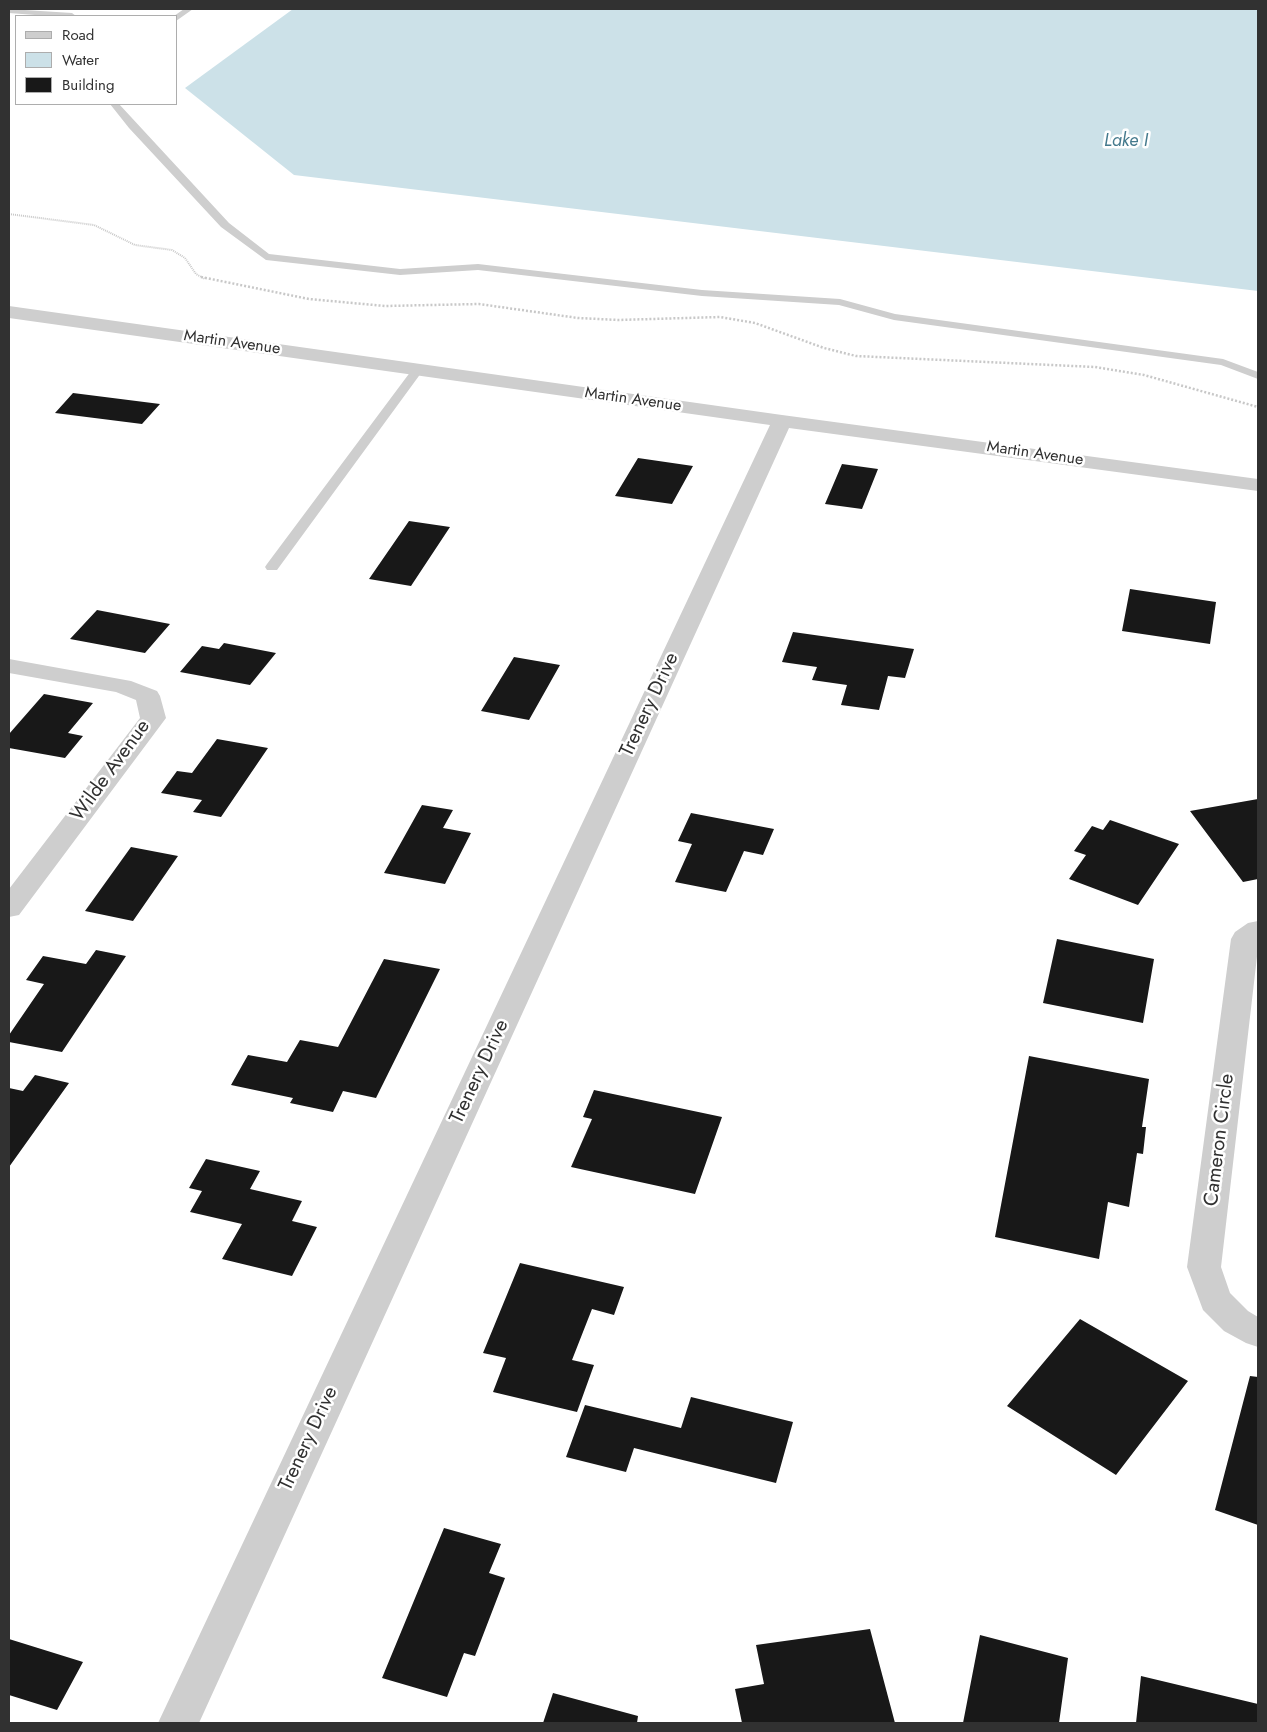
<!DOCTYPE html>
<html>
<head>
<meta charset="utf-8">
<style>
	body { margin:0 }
	#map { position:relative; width:1267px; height:1732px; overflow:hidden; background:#fff; font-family:Jost,sans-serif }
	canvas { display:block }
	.frame { position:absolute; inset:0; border:10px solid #313131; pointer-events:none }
	.legend { position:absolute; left:15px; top:15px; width:162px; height:90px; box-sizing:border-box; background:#fff; border:1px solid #adadad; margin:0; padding:6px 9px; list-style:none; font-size:15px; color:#313131 }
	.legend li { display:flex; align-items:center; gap:10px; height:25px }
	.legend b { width:25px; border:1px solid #adadad }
</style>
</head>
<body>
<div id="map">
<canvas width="1267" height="1732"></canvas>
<div class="frame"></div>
<ul class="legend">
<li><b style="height:6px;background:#cecece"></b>Road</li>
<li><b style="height:14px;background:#cce1e8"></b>Water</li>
<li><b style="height:14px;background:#181818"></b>Building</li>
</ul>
</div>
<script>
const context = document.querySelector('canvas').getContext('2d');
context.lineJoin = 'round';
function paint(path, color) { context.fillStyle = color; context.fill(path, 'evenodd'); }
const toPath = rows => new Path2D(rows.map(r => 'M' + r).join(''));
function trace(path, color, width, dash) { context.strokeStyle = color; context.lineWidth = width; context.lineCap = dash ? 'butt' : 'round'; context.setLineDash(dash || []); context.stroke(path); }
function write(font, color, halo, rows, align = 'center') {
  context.font = font + ' Jost,sans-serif'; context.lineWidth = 5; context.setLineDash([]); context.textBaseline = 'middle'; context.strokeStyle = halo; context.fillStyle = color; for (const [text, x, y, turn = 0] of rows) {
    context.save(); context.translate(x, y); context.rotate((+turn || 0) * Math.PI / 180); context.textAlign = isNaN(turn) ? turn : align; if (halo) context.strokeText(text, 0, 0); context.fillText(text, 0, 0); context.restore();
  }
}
paint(toPath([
	[293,9,1258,9,1258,291,294,175,185,88]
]), '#cce1e8');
paint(toPath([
	[73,393,160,404,142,424,55,413],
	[638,458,693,466,672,504,615,496],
	[842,464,878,469,862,509,825,504],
	[409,521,450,527,411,586,369,579],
	[1130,589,1216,602,1210,644,1122,631],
	[97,610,170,624,145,653,70,639],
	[793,632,914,649,905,678,888,676,879,710,841,705,847,685,812,680,817,667,782,662],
	[224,643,276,653,250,685,180,672,202,646,219,649],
	[514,657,560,665,529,720,481,711],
	[44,694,93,703,68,733,83,736,65,758,9,748,9,734],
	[217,739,268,748,221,817,193,812,202,800,161,793,177,771,192,773],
	[1258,799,1258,879,1243,882,1190,811],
	[422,805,453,810,443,828,471,833,445,884,384,873],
	[691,813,774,829,763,855,744,851,726,892,675,882,692,844,678,841],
	[1110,820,1179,844,1138,905,1069,879,1086,855,1074,851,1092,826,1103,830],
	[131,847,178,856,133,921,85,911],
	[1057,939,1154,959,1143,1023,1043,1003],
	[96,950,126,956,62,1052,9,1042,9,1035,44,984,26,980,43,956,86,964],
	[384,959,440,969,376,1098,343,1091,333,1112,290,1103,293,1098,231,1085,248,1055,287,1062,300,1040,338,1047],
	[1029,1056,1149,1079,1142,1127,1146,1127,1143,1154,1137,1153,1129,1207,1108,1202,1099,1259,995,1237],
	[35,1075,69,1083,9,1167,9,1088,23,1091],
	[594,1090,722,1117,695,1194,571,1167,592,1119,583,1117],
	[206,1159,260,1171,250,1189,302,1201,292,1221,317,1227,292,1276,222,1259,242,1224,190,1212,202,1191,189,1188],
	[520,1263,624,1287,614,1315,592,1309,572,1360,594,1365,577,1412,493,1392,506,1358,483,1353],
	[1080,1319,1188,1381,1116,1475,1007,1406],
	[1250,1376,1258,1377,1258,1525,1215,1510],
	[691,1397,793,1422,776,1483,634,1448,626,1472,566,1457,585,1405,681,1428],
	[444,1528,501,1544,489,1573,505,1578,475,1656,464,1653,447,1697,382,1678],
	[870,1629,895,1723,742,1723,735,1689,764,1684,756,1645],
	[980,1635,1068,1658,1059,1723,963,1723],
	[9,1639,83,1662,57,1710,9,1695],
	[1141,1676,1258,1704,1258,1723,1136,1723],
	[553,1693,638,1716,637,1723,543,1723]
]), '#181818');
trace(toPath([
	[9,214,94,225,135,245,172,250,185,258,196,274,205,279]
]), '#c8c8c8', 2, [1, 1]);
trace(toPath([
	[201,277,309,299,385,306,479,304,578,318,618,320,720,317,755,323,824,348,856,356,1095,367,1144,375,1258,407]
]), '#c8c8c8', 2.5, [2, 2]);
paint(toPath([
	[9,9,72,13,76,16,48,16,9,13,9,9],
	[184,9,193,9,176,21,176,16,174,16,184,9],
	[110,104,119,104,229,223,269,254,400,269,478,264,702,290,840,299,895,314,1223,359,1258,372,1258,379,1221,365,894,320,839,305,702,296,478,270,400,275,266,260,221,227,129,128,110,104],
	[418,365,424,369,277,570,267,570,265,567,267,564,414,367,418,365]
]), '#cecece');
paint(toPath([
	[9,306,782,415,1258,479,1258,491,789,428,199,1723,158,1723,770,425,9,318,9,306],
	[9,659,131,681,157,691,160,696,166,718,19,915,9,917,9,889,140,718,136,700,116,692,9,673,9,659],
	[1258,921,1258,948,1221,1267,1230,1293,1248,1311,1258,1317,1258,1347,1246,1343,1224,1331,1203,1310,1187,1267,1231,939,1235,932,1248,923,1258,921]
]), '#cecece');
write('16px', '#313131', '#fff', [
	["Martin Avenue",232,343,8],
	["Martin Avenue",633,400,8],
	["Martin Avenue",1035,454,8]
]);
write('italic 18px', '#457a8d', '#fff', [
	["Lake I",1126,142]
]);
write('20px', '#313131', '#fff', [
	["Trenery Drive",650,705,-65],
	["Wilde Avenue",111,771,-54],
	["Trenery Drive",480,1072,-65],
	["Cameron Circle",1220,1140,-83],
	["Trenery Drive",309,1439,-65]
]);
</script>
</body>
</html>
